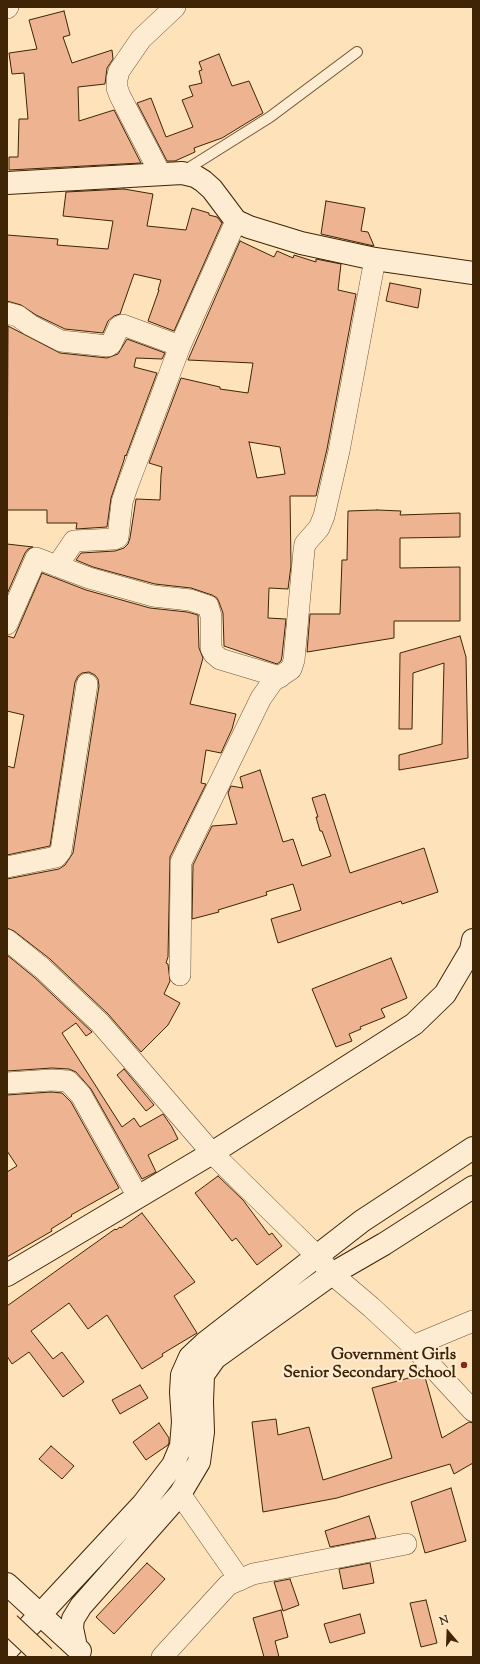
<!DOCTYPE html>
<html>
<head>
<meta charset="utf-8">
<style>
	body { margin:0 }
	#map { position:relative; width:480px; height:1664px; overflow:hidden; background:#fee2ba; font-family:"Sorts Mill Goudy",serif }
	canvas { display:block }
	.frame { position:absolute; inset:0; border:8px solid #3f2405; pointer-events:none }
	.north { position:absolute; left:428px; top:1612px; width:40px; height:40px; -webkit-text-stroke:3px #feecd2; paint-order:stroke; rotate:341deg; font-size:11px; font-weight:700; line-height:16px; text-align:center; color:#3f2405 }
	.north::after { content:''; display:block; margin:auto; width:14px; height:18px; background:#3f2405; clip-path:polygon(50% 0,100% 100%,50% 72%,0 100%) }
</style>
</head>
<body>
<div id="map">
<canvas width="480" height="1664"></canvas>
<div class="frame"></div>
<div class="north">N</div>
</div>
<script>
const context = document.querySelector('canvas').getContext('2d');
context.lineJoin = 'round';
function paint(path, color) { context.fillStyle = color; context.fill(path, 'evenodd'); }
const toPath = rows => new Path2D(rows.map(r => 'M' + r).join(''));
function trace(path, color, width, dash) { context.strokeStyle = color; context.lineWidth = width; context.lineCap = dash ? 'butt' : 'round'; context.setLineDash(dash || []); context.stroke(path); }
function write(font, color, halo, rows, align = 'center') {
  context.font = font + ' "Sorts Mill Goudy",serif'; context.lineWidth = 4; context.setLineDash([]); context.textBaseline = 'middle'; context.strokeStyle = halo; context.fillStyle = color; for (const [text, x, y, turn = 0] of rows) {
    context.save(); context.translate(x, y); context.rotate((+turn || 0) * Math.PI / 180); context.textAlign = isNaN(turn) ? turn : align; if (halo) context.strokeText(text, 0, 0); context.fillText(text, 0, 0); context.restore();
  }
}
const building = toPath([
	[64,11,70,35,63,37,72,63,112,50,113,59,107,68,105,84,78,87,79,121,114,110,141,163,9,170,9,157,18,157,19,119,28,119,24,73,12,74,9,53,37,49,29,20,64,11],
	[219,54,232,86,249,81,263,113,222,138,194,148,195,152,175,161,167,161,137,103,151,98,166,137,193,127,182,100,193,96,189,86,202,83,199,71,202,70,199,62,219,54],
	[124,189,153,194,147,226,186,230,192,208,209,213,209,215,217,217,222,223,174,331,148,321,159,290,158,290,161,280,134,274,120,314,114,316,108,321,103,333,65,329,36,315,21,305,7,301,7,235,58,239,57,245,108,249,113,221,63,216,66,192,124,189],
	[326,201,365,208,361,231,368,232,374,246,321,234,326,201],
	[240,241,274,257,277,251,293,258,294,255,316,262,316,259,341,264,338,290,356,294,327,449,316,496,290,496,291,566,288,589,269,588,268,618,286,619,282,656,281,661,277,664,224,646,223,613,219,602,217,598,212,595,191,588,155,584,93,567,76,560,81,553,115,551,124,548,128,544,130,538,136,499,160,500,161,475,162,467,149,463,181,378,220,387,220,389,248,393,253,363,188,360,240,241],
	[249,442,280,447,285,474,257,478,249,442],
	[390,283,421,289,418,308,386,301,390,283],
	[8,326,60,353,107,358,118,354,127,339,165,353,162,359,136,358,134,367,157,373,126,456,125,455,124,460,111,498,107,527,76,529,77,523,47,523,47,510,7,510,8,326],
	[377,510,401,511,400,515,460,513,460,537,400,538,400,568,460,567,460,621,394,621,394,638,307,652,310,614,340,614,342,560,347,560,348,511,377,510],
	[7,544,33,547,28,549,25,553,7,594,7,544],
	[42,573,86,590,150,608,187,612,198,615,199,648,203,658,190,704,236,714,232,729,221,753,206,750,201,783,206,784,170,857,168,957,166,963,168,964,170,981,164,994,180,1003,168,1025,141,1052,108,1014,50,959,14,931,7,928,7,879,59,869,65,865,73,853,99,686,98,679,95,675,89,672,82,673,78,676,75,682,50,846,7,855,7,766,14,768,24,715,7,711,7,636,14,638,42,573],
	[460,636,466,657,468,758,399,770,399,755,442,744,444,663,413,673,412,729,399,729,400,653,460,636],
	[260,770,283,842,293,839,302,866,331,856,322,831,320,831,316,817,318,817,312,798,325,794,350,873,424,848,438,892,402,904,401,901,278,943,271,919,301,910,293,884,266,892,267,895,218,910,219,912,192,919,193,865,212,826,237,824,228,793,231,786,243,788,240,777,260,770],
	[7,955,34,977,92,1032,86,1036,76,1023,62,1033,122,1127,134,1118,140,1127,163,1114,172,1127,178,1139,148,1155,156,1172,142,1179,91,1089,76,1072,69,1069,52,1068,7,1071,7,955],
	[391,958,407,998,381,1009,385,1017,360,1027,361,1029,349,1034,352,1041,336,1047,312,989,391,958],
	[124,1069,154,1105,146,1111,117,1075,124,1069],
	[51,1092,62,1093,71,1102,119,1188,71,1215,72,1216,51,1229,52,1231,7,1257,7,1172,17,1166,7,1151,7,1095,51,1092],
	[218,1176,243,1200,269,1235,272,1233,282,1246,257,1265,236,1238,232,1241,195,1193,218,1176],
	[142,1213,195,1282,174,1296,197,1333,162,1354,163,1356,142,1369,107,1315,88,1329,69,1303,31,1331,53,1359,62,1352,84,1382,63,1397,29,1352,12,1364,7,1356,7,1306,115,1229,116,1230,120,1227,121,1228,142,1213],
	[423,1374,425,1377,442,1438,469,1422,473,1423,473,1463,454,1474,450,1464,337,1498,263,1512,252,1422,276,1419,278,1435,309,1427,323,1480,392,1458,372,1388,423,1374],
	[140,1385,148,1398,120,1414,112,1400,140,1385],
	[159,1423,169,1438,169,1443,168,1445,146,1460,133,1442,159,1423],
	[51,1446,74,1466,62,1479,39,1459,51,1446],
	[451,1488,466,1541,425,1553,411,1502,451,1488],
	[369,1516,376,1538,330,1547,325,1531,369,1516],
	[147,1563,165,1579,114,1634,96,1617,147,1563],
	[370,1563,374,1583,343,1589,339,1569,370,1563],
	[290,1579,299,1605,283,1611,274,1582,290,1579],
	[426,1600,437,1643,421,1647,410,1603,426,1600],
	[281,1610,288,1637,275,1641,279,1657,264,1657,253,1618,281,1610],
	[360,1614,365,1633,330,1643,324,1624,360,1614]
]);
paint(building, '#eeb390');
trace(building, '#3f2405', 1);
const lane = toPath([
	[184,171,270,117,357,52]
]);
const street = toPath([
	[7,8,8,7],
	[160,173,120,96,117,88,117,79,119,71,141,39,175,7],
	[7,313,18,316,30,325,61,341,108,346,111,344,119,327,123,325,180,346],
	[57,566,74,541,114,539,118,537,122,502,127,487,180,346,236,221],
	[7,624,36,558,89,578,153,596,190,600,208,606,211,616,211,648,214,654,220,659,280,677],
	[7,867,56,857,61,851,87,684],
	[7,940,42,968,100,1023,212,1153,317,1256,332,1274,371,1307,413,1346,473,1411],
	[180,975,181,862,261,698,273,681,291,669,294,660,304,550,305,544,319,528,324,516,339,451,375,259],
	[7,1083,51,1080,68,1081,81,1095,138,1197],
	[413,1346,473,1321],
	[180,1494,240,1580],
	[162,1657,228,1585,253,1574,406,1544]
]);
const secondary = toPath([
	[7,183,182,173,195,176,203,181,212,189,236,221,249,227,301,243,375,259,473,273],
	[7,1275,212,1153,414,1024,445,994,471,950,473,940],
	[7,1584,80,1651],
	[76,1647,72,1628,73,1619,81,1606,180,1494,199,1462,203,1432,202,1402,203,1375,215,1358,332,1274,384,1244,473,1187],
	[7,1650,143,1504,173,1465,181,1446,183,1422,181,1392,182,1375,190,1357,205,1343,362,1221,473,1148]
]);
trace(lane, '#6f5432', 12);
trace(street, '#6f5432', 22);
trace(secondary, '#3f2405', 24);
trace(lane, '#feecd2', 10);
trace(street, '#feecd2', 21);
trace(secondary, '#feecd2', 22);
const highwayBridge = toPath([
	[9,1624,44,1657]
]);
trace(highwayBridge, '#3f2405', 24, []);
trace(highwayBridge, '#fee2ba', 22);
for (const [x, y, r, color] of [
	[464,1365,4,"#8f2418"]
]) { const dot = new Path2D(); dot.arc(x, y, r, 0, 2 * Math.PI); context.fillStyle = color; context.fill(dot); trace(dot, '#feecd2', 1.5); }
write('bold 16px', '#3f2405', '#feecd2', [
	["Government Girls",456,1356],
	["Senior Secondary School",456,1374]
], 'right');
</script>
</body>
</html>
